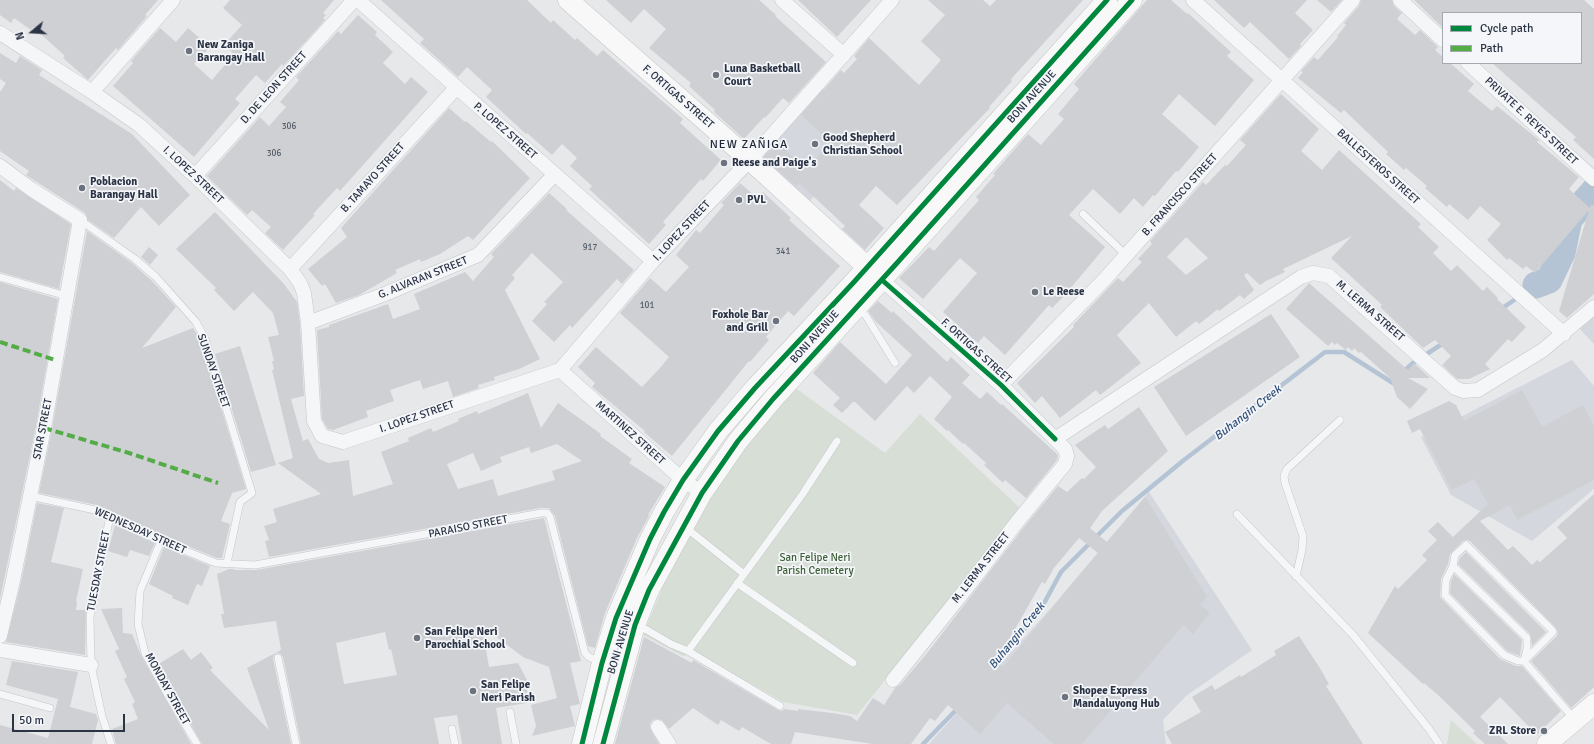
<!DOCTYPE html>
<html>
<head>
<meta charset="utf-8">
<style>
	body { margin:0 }
	#map { position:relative; width:1594px; height:744px; overflow:hidden; background:#e6e8ea; font-family:Signika,sans-serif }
	canvas { display:block }
	.legend { position:absolute; left:1442px; top:12px; width:140px; height:52px; box-sizing:border-box; background:#f4f6f9; border:1px solid #a4a8b1; margin:0; padding:5px 7px; list-style:none; font-size:12px; color:#2b3445 }
	.legend li { display:flex; align-items:center; gap:8px; height:20px }
	.legend b { width:20px; border:1px solid #a4a8b1 }
	.north { position:absolute; left:12px; top:12px; width:40px; height:40px; -webkit-text-stroke:3px #f4f6f9; paint-order:stroke; rotate:252deg; font-size:11px; font-weight:700; line-height:16px; text-align:center; color:#2b3445 }
	.north::after { content:''; display:block; margin:auto; width:14px; height:18px; background:#2b3445; clip-path:polygon(50% 0,100% 100%,50% 72%,0 100%) }
	.scale { position:absolute; left:12px; top:714px; width:113px; height:18px; box-sizing:border-box; border:2px solid #2b3445; border-top:0; padding-left:5px; font-size:12px; line-height:14px; white-space:nowrap; color:#2b3445; -webkit-text-stroke:3px #f4f6f9; paint-order:stroke }
</style>
</head>
<body>
<div id="map">
<canvas width="1594" height="744"></canvas>
<ul class="legend">
<li><b style="height:5px;background:#00873e"></b>Cycle path</li>
<li><b style="height:5px;background:#54ac47"></b>Path</li>
</ul>
<div class="north">N</div>
<div class="scale">50 m</div>
</div>
<script>
const context = document.querySelector('canvas').getContext('2d');
context.lineJoin = 'round';
function paint(path, color) { context.fillStyle = color; context.fill(path, 'evenodd'); }
const toPath = rows => new Path2D(rows.map(r => 'M' + r).join(''));
function trace(path, color, width, dash) { context.strokeStyle = color; context.lineWidth = width; context.lineCap = dash ? 'butt' : 'round'; context.setLineDash(dash || []); context.stroke(path); }
function write(font, color, halo, rows, align = 'center') {
  context.font = font + ' Signika,sans-serif'; context.lineWidth = 3.5; context.setLineDash([]); context.textBaseline = 'middle'; context.strokeStyle = halo; context.fillStyle = color; for (const [text, x, y, turn = 0] of rows) {
    context.save(); context.translate(x, y); context.rotate((+turn || 0) * Math.PI / 180); context.textAlign = isNaN(turn) ? turn : align; if (halo) context.strokeText(text, 0, 0); context.fillText(text, 0, 0); context.restore();
  }
}
paint(toPath([
	[821,87,871,134,810,201,760,155],
	[1594,314,1594,344,1579,328],
	[1572,360,1594,386,1594,489,1532,541,1451,495,1421,437],
	[1149,492,1252,650,1186,696,1163,720,1166,744,929,744,1051,608]
]), '#d4d7dd');
paint(toPath([
	[794,387,885,453,920,414,1022,510,857,715,783,702,697,653,683,656,643,635,675,557,689,531,749,439],
	[1451,720,1477,744,1447,744]
]), '#d6ded6');
trace(toPath([
	[1501,309,1536,285],
	[1402,373,1413,363,1445,342],
	[994,666,1042,607,1061,572,1122,511,1184,460,1325,352,1344,352,1393,383,1396,380],
	[923,744,958,708]
]), '#b4c4d5', 4.5);
trace(toPath([
	[1536,285,1549,280,1562,253,1569,219,1594,191]
]), '#b4c4d5', 27);
paint(toPath([
	[0,0,158,0,145,15,147,16,118,50,116,48,88,80,63,58,65,56,33,27,31,30,14,18,11,23,0,15],
	[230,0,334,0,323,13,326,15,323,18,325,20,283,66,282,64,265,83,256,75,235,99,240,103,194,157,113,86,133,63,131,61,160,28,176,42,188,28,210,47,194,64,212,80,234,54,224,45,242,25,223,8],
	[381,0,527,0,551,23,553,20,575,40,577,38,597,56,603,50,683,119,680,123,721,160,703,181,701,179,663,222,666,225,649,244,589,189,592,186,570,166,577,158,562,144,552,155,527,133,526,134,486,97,492,90,467,67,458,77,420,43,424,39],
	[606,0,759,0,776,15,775,16,826,62,789,103,783,98,765,118,764,117,744,139,714,112,715,110,689,86,691,83,649,48,666,29,644,9,631,23],
	[798,0,871,0,837,37],
	[928,0,983,0,990,6,996,0,1083,0,1011,79,1012,81,989,107,990,108,897,205,876,186,859,205,884,228,865,250,842,229,845,226,813,196,799,183,796,186,764,157,777,142,806,169,831,142,801,115,841,70,844,73,857,59,854,56,869,38,919,85,941,60,921,41,945,15],
	[1147,0,1171,0,1187,14,1188,13,1231,52,1227,56,1254,80,1215,126,1179,94,1162,114,1199,147,1178,172,1176,171,1155,196,1153,195,1143,207,1134,198,1120,214,1093,189,1069,215,1105,247,1064,296,1052,308,1049,305,1005,355,984,336,978,343,943,312,977,273,960,258,923,299,899,278,929,247,934,251,979,200,976,197,995,175,993,174,1028,134,1041,145,1064,119,1058,114,1079,89,1074,84],
	[1214,0,1307,0,1295,13,1313,30,1300,44,1301,46,1289,59,1250,22,1244,28],
	[1317,0,1342,0,1331,12],
	[1361,0,1392,0,1394,6,1402,13,1397,19,1415,35,1420,30,1438,47,1435,50,1443,57,1443,63,1450,63,1474,84,1468,91,1492,111,1497,106,1539,140,1537,142,1579,177,1569,189,1590,208,1591,205,1594,205,1594,294,1567,318,1559,311,1589,210,1535,273,1526,266,1523,269,1509,258,1507,260,1487,240,1501,224,1480,206,1468,220,1449,204,1447,207,1425,188,1427,186,1406,168,1404,170,1386,154,1388,152,1344,110,1341,113,1298,78,1303,72,1301,71,1314,57,1318,60,1338,37,1337,36,1346,25,1344,23,1359,6],
	[1414,0,1584,0,1594,9,1594,159,1573,140,1576,137,1492,63,1581,63,1581,13,1443,13,1443,28],
	[358,15,377,32,375,35,393,52,383,63,405,84,411,77,428,92,340,191,337,188,313,214,315,215,283,250,265,233,271,227,252,210,247,215,207,176,260,117,269,126,286,107,280,102,299,80,296,77,338,31,341,34],
	[0,53,16,63,20,56,42,70,39,75,132,134,190,195,159,226,141,207,114,238,88,220,85,213,26,175,29,171,0,151,0,92,6,83,0,79],
	[1281,94,1319,129,1301,151,1322,170,1339,150,1421,224,1418,227,1439,247,1433,253,1451,271,1457,265,1483,291,1487,287,1498,298,1497,299,1526,327,1512,342,1508,339,1485,364,1490,369,1469,379,1457,379,1442,365,1451,356,1435,340,1423,348,1380,307,1382,305,1331,258,1352,236,1283,269,1285,272,1266,281,1260,285,1247,273,1244,275,1254,290,1244,299,1240,295,1219,311,1218,309,1199,324,1196,321,1176,337,1149,303,1117,335,1141,363,1100,395,1096,390,1060,418,1042,396,1035,403,1017,383,1074,327,1073,325,1118,278,1123,282,1142,262,1138,259,1152,244,1150,241,1203,182,1206,185,1225,165,1227,166,1246,145,1240,140],
	[1186,237,1208,258,1186,275,1167,257],
	[449,108,465,122,466,121,491,142,492,141,530,178,473,240,468,236,440,254,421,262,420,259,395,270,397,273,359,295,336,303,325,284,322,286,308,269,347,237,341,228],
	[0,180,14,191,16,188,71,224,59,289,0,272],
	[740,183,757,198,763,192,791,218,789,220,840,266,794,316,788,311,766,337,769,340,750,362,749,361,672,456,644,432,645,431,592,387,595,383,578,367,596,347,642,387,660,368,669,357,620,313,650,278,666,292,689,267,676,255,696,230,700,233,724,205,721,203],
	[549,193,567,209,566,210,634,270,622,284,617,279,572,328,570,325,554,342,532,321,547,304,544,302,563,282,532,253,512,275,515,278,505,290,540,359,519,369,494,377,495,380,478,385,479,388,453,397,448,381,423,389,420,380,390,390,394,401,366,411,368,417,333,430,328,429,322,419,317,330,329,327,329,325,388,304,393,319,420,309,414,294,465,272,473,281,494,257,491,254],
	[215,212,284,284,297,302,300,324,304,396,291,399,296,417,303,441,308,439,319,459,328,463,349,460,353,496,393,484,381,452,409,441,408,438,431,428,433,432,459,421,458,419,477,411,478,414,528,393,541,428,558,403,601,434,600,436,632,459,629,463,665,487,648,515,649,516,637,538,605,613,595,648,588,646,555,516,549,508,540,508,269,557,265,541,269,540,264,526,277,522,273,509,321,494,278,463,293,458,272,370,274,370,272,361,274,361,268,337,279,335,273,313,253,292,234,311,214,290,216,288,176,249],
	[557,444,582,461,552,471,555,480,498,496,493,479,458,489,447,464,473,453,481,471,502,462,500,457,529,447,531,453],
	[87,231,132,263,152,281,176,307,142,348,193,328,197,334,205,356,246,489,232,493,221,521,230,524,222,558,217,558,163,536,97,505,39,493,52,429],
	[149,247,158,255,150,265,141,257],
	[0,282,58,299,36,426,0,599],
	[1309,283,1408,370,1414,363,1430,378,1408,378,1428,389,1410,409,1397,397,1390,378,1361,352,1359,353,1354,348,1352,351,1348,347,1346,350,1337,343,1335,345,1332,342,1328,346,1286,309],
	[878,301,892,313,893,311,947,362,951,357,970,375,962,383,980,399,987,392,1001,405,1002,404,1058,455,1057,460,1026,498,1005,480,1003,483,984,465,986,463,964,443,963,444,948,430,947,431,934,419,952,397,930,376,914,393,907,386,875,421,855,402,853,402,842,413,833,405,840,398,813,373,840,342,886,384,912,355,876,322,868,311],
	[1271,314,1300,357,1186,436,1154,387],
	[240,346,276,465,251,472,215,354],
	[1522,390,1542,427,1583,405,1594,426,1594,480,1517,520,1510,505,1480,521,1508,550,1513,546,1532,565,1537,560,1540,562,1567,538,1557,527,1594,494,1594,687,1571,708,1531,661,1557,636,1558,632,1556,628,1470,541,1467,540,1463,541,1450,554,1448,564,1441,579,1440,597,1500,659,1516,666,1522,666,1561,711,1537,735,1500,697,1480,717,1508,744,1485,744,1473,733,1475,731,1438,695,1424,683,1423,684,1368,633,1395,586,1398,589,1427,560,1422,555,1437,540,1428,531,1438,522,1453,537,1488,504,1474,479,1452,490,1420,429,1412,433,1407,421,1449,401,1456,405,1464,421],
	[1139,407,1168,451,1102,511,1090,528,1107,542,1145,497,1207,597,1200,605,1210,613,1193,634,1183,625,1082,744,1054,744,1007,703,980,734,948,705,935,721,930,718,911,744,873,744,795,732,791,744,771,744,742,727,739,731,721,720,718,725,693,708,669,729,662,720,658,719,653,720,650,724,650,728,659,744,615,744,644,637,692,663,693,660,778,710,782,711,784,709,798,711,798,709,832,713,850,716,857,721,873,698,884,705,895,688,900,685,928,652,1024,527,1058,486,1067,492,1082,478,1084,479,1096,467,1075,445,1105,425,1108,429],
	[1079,538,1098,553,1003,667,996,662,1042,582,1045,584,1054,568],
	[37,503,64,508,51,562,83,569,76,601,77,602,76,610,86,610,85,655,6,642,20,587],
	[544,518,581,661,570,663,580,704,570,706,575,726,532,736,536,726,531,705,557,698,549,667,523,657,482,626,489,667,518,663,527,680,527,703,496,708,502,744,462,744,457,715,434,718,439,744,301,744,283,657,281,654,277,653,274,655,273,659,291,744,202,744,157,665,183,649,191,660,201,652,213,668,210,670,269,730,247,668,281,650,276,621,224,628,221,614,224,614,217,574,229,569,234,569,234,570,256,570],
	[385,632,389,650,391,649,397,675,344,684,336,643],
	[115,525,155,543,149,556,130,550,127,557,108,551],
	[164,547,210,566,202,586,197,584,188,605,172,598,173,596,149,584],
	[1466,552,1546,632,1532,646,1530,634,1458,564,1460,558],
	[1454,574,1522,640,1520,656,1507,651,1450,593,1451,581],
	[122,608,123,633,132,634,141,655,191,744,116,744,112,729,138,719,132,704,135,702,124,679,127,677,115,651,119,649,101,609],
	[1299,636,1321,670,1329,684,1326,686,1363,744,1172,744,1165,732,1201,712,1192,697,1212,685,1215,690,1240,675,1241,677,1276,655,1274,651],
	[12,661,78,672,70,707,96,714,98,720,92,744,0,744,0,725,48,738,58,699,6,685]
]), '#ced0d3');
const lane = toPath([
	[1083,214,1126,255],
	[80,220,135,259,156,277,196,322,205,339,252,493,240,502,227,563],
	[0,277,67,296],
	[858,308,866,316,895,363],
	[30,496,95,510,161,541,216,563,255,565,541,513,547,513,550,517,585,653,589,657,600,662],
	[1237,514,1354,636,1429,729,1439,744],
	[110,516,90,617,91,665,102,716,111,744],
	[685,527,744,574],
	[161,541,140,591,138,624,145,653,169,697,197,744],
	[1466,545,1552,630,1553,632,1524,661,1518,661,1504,655,1445,595,1446,580,1453,566,1455,555,1466,545],
	[1453,566,1527,638,1527,649,1524,661,1575,720],
	[1296,576,1302,550,1303,536,1285,483,1284,476,1287,469,1340,420],
	[737,583,853,663],
	[636,625,647,630,671,644,688,651,780,706],
	[688,651,802,495,837,441],
	[278,658,296,744],
	[0,694,50,708],
	[510,712,516,744],
	[452,729,455,744]
]);
const street = toPath([
	[358,0,653,261],
	[782,0,844,55],
	[1193,0,1564,334],
	[1400,0,1443,40],
	[0,33,92,92,139,125,195,176,290,269,300,283,304,293,308,323,314,421,322,436,343,442,560,370,653,261,750,160,892,0],
	[1468,63,1594,179],
	[92,92,173,0],
	[0,166,31,189,80,220,44,428,12,585,0,636],
	[195,176,354,0],
	[290,269,456,88],
	[882,280,1001,385,1065,449,1067,456,1065,464,1017,522,969,585,893,680],
	[308,323,385,294,478,255,555,174],
	[560,370,683,480,702,493],
	[1001,385,1105,279,1353,0],
	[1055,439,1301,277,1313,273,1329,276,1455,388,1463,391,1478,390,1543,350,1594,307],
	[0,650,91,665],
	[658,727,669,744]
]);
const secondary = toPath([
	[568,0,750,160,877,276],
	[582,744,602,663,616,618,650,539,664,512,683,480,718,431,755,388,854,282,1107,0],
	[603,744,635,625,649,590,702,493,738,441,773,399,897,263,1132,0],
	[1547,744,1594,704]
]);
trace(lane, '#c4c6c8', 8);
trace(street, '#c4c6c8', 15);
trace(secondary, '#c4c6c8', 21);
trace(lane, '#f5f6f7', 7);
trace(street, '#f5f6f7', 14);
trace(secondary, '#f8f8f8', 20);
trace(toPath([
	[0,342,55,360],
	[44,428,129,453,218,483]
]), '#54ac47', 4, [8, 4]);
trace(toPath([
	[882,280,1001,385,1055,439],
	[582,744,602,663,616,618,650,539,664,512,683,480,718,431,755,388,854,282,1107,0],
	[603,744,635,625,649,590,702,493,738,441,773,399,897,263,1132,0]
]), '#00873e', 5);
for (const [x, y, r, color] of [
	[189,51,4,"#6c737f"],
	[716,75,4,"#6c737f"],
	[815,144,4,"#6c737f"],
	[724,163,4,"#6c737f"],
	[82,188,4,"#6c737f"],
	[739,200,4,"#6c737f"],
	[1035,292,4,"#6c737f"],
	[776,321,4,"#6c737f"],
	[417,638,4,"#6c737f"],
	[473,691,4,"#6c737f"],
	[1065,697,4,"#6c737f"],
	[1544,731,4,"#6c737f"]
]) { const dot = new Path2D(); dot.arc(x, y, r, 0, 2 * Math.PI); context.fillStyle = color; context.fill(dot); trace(dot, '#f4f6f9', 1.5); }
write('9px', '#545c69', null, [
	["306",289,127],
	["306",274,154],
	["917",590,248],
	["341",783,252],
	["101",647,306]
]);
write('bold 11px', '#2b3445', '#f4f6f9', [
	["New Zaniga",197,45],
	["Barangay Hall",197,58],
	["Luna Basketball",724,69],
	["Court",724,82],
	["Good Shepherd",823,138],
	["Christian School",823,151],
	["Reese and Paige's",732,163],
	["Poblacion",90,182],
	["Barangay Hall",90,195],
	["PVL",747,200],
	["Le Reese",1043,292],
	["Foxhole Bar",768,315,"right"],
	["and Grill",768,328,"right"],
	["San Felipe Neri",425,632],
	["Parochial School",425,645],
	["San Felipe",481,685],
	["Neri Parish",481,698],
	["Shopee Express",1073,691],
	["Mandaluyong Hub",1073,704],
	["ZRL Store",1536,731,"right"]
], 'left');
write('11px', '#2b3445', '#f4f6f9', [
	["D. DE LEON STREET",274,88,-48],
	["F. ORTIGAS STREET",678,97,41],
	["BONI AVENUE",1032,97,-48],
	["PRIVATE E. REYES STREET",1531,121,43],
	["P. LOPEZ STREET",505,131,41],
	["BALLESTEROS STREET",1378,167,42],
	["I. LOPEZ STREET",193,175,43],
	["B. TAMAYO STREET",373,178,-48],
	["B. FRANCISCO STREET",1180,195,-48],
	["I. LOPEZ STREET",682,231,-47],
	["G. ALVARAN STREET",423,278,-22],
	["M. LERMA STREET",1370,311,41],
	["BONI AVENUE",815,337,-48],
	["F. ORTIGAS STREET",976,351,42],
	["SUNDAY STREET",213,371,71],
	["I. LOPEZ STREET",417,417,-19],
	["STAR STREET",43,429,-79],
	["MARTINEZ STREET",630,433,42],
	["PARAISO STREET",468,527,-11],
	["WEDNESDAY STREET",140,531,24],
	["M. LERMA STREET",981,568,-52],
	["TUESDAY STREET",99,571,-79],
	["BONI AVENUE",621,642,-73],
	["MONDAY STREET",167,689,61]
]);
write('11px', '#3f6138', '#f4f6f9', [
	["San Felipe Neri",815,558],
	["Parish Cemetery",815,571]
]);
context.letterSpacing = '1px';
write('12px', '#1d2536', '#f4f6f9', [
	["NEW ZAÑIGA",749,145]
]);
context.letterSpacing = '0px';
write('italic 12px', '#34527a', '#f4f6f9', [
	["Buhangin Creek",1248,413,-38],
	["Buhangin Creek",1017,636,-51]
]);
</script>
</body>
</html>
